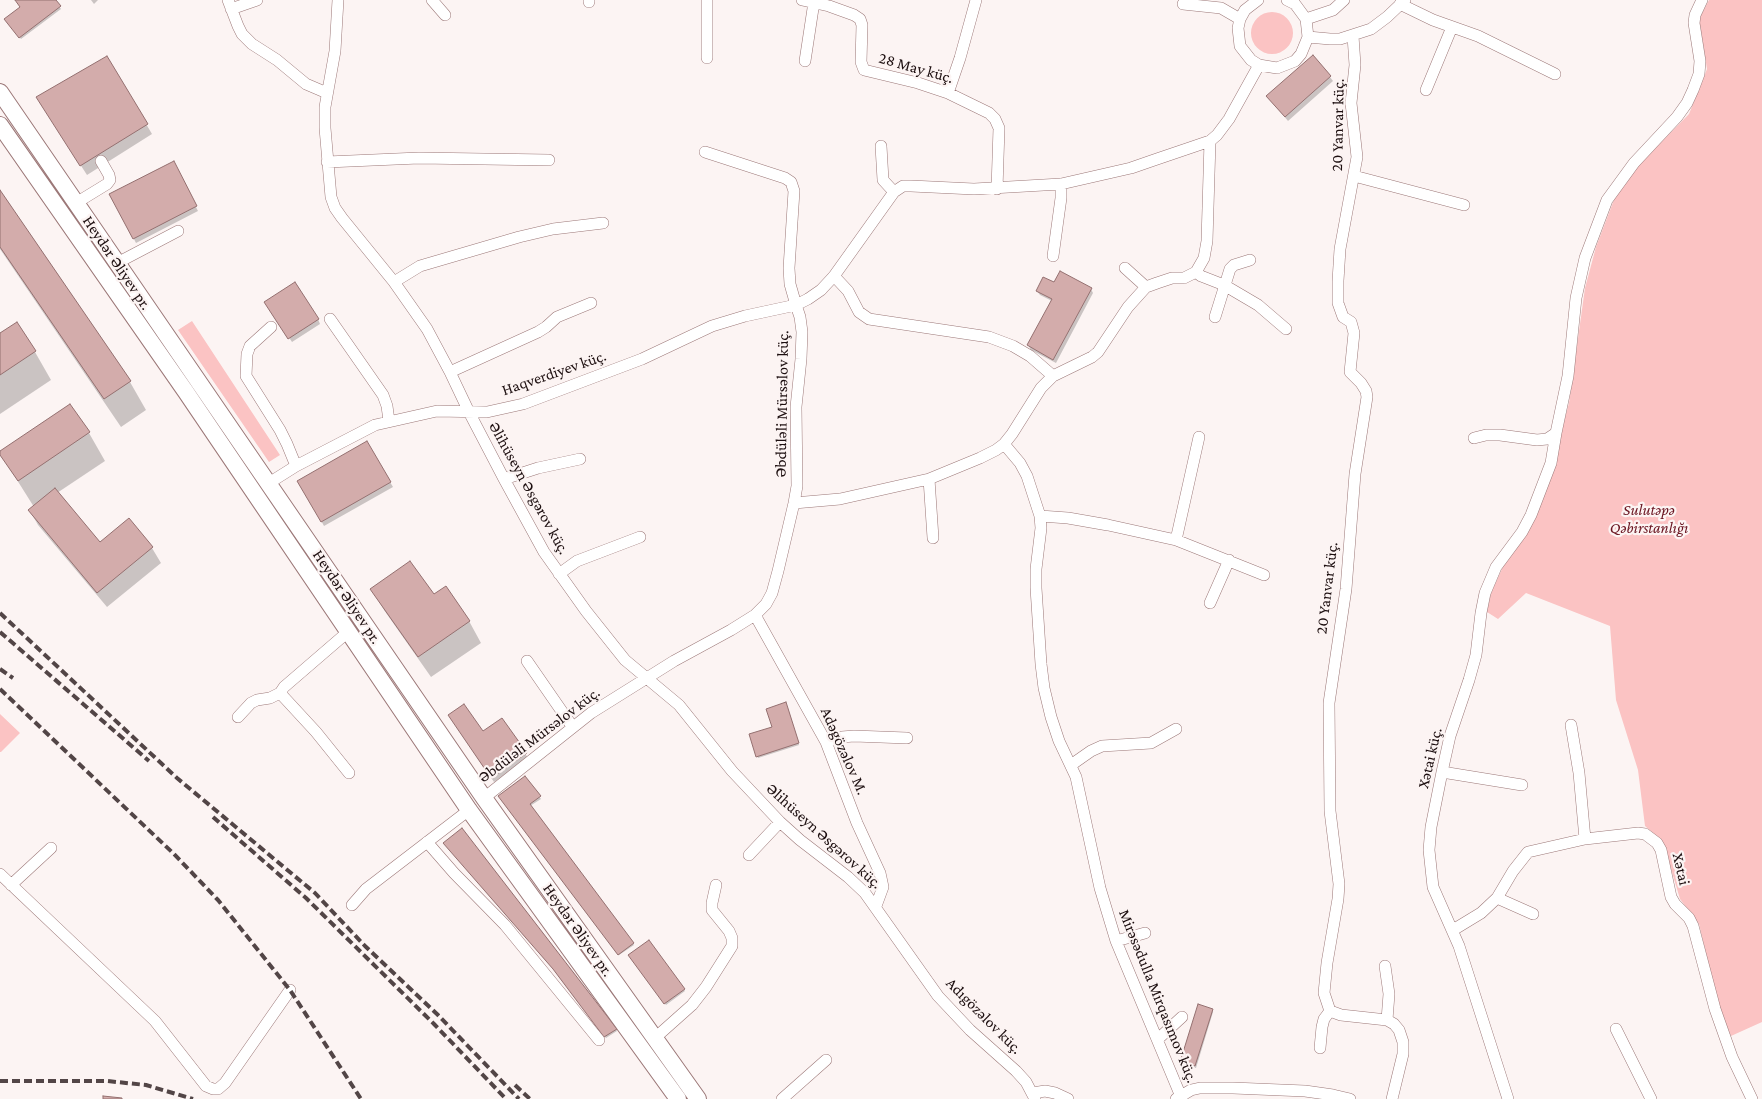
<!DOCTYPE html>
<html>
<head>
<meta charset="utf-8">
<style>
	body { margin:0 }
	canvas { display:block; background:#fcf4f3 }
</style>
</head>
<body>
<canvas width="1762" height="1099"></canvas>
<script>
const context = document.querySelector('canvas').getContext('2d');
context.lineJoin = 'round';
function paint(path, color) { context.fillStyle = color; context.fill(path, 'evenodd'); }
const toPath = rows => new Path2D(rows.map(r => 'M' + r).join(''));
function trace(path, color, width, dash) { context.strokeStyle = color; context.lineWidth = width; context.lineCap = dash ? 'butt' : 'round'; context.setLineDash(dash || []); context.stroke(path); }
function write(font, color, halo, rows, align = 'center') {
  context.font = font + ' "Crimson Pro",serif'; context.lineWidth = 4.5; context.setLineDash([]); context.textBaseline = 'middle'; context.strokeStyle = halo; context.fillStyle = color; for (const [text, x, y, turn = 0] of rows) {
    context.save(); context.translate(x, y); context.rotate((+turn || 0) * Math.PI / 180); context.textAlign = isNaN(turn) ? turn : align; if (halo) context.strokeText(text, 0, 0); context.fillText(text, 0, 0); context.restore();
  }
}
paint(toPath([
	[1709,0,1762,0,1762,1022,1731,1036,1718,1005,1699,924,1680,899,1663,842,1645,826,1638,770,1616,700,1610,626,1526,593,1498,619,1487,612,1491,593,1556,450,1569,403,1585,288,1596,247,1617,192,1635,169,1689,114,1707,69,1699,19],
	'1251 33a21 21 0 1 1 42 0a21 21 0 1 1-42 0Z',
	[192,321,280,455,269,462,178,330],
	[0,714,20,733,1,752,0,752]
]), '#fbc3c3');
paint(toPath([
	[16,0,55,0,61,9,21,39,6,19,22,7],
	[91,0,98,0,94,4],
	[107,58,152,134,87,175,43,107],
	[1330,77,1333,81,1288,121,1267,96],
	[173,163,198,211,136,243,111,194],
	[0,192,130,382,146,410,121,427,0,249],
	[1055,284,1091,289,1093,293,1056,363,1031,350,1028,345,1052,301,1040,295,1037,291],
	[268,307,318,319,320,324,292,342],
	[0,335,35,352,51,380,0,414],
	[89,433,105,461,57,493,100,543,129,519,152,548,161,563,107,607,38,525,30,511,34,507,0,453],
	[367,443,393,487,324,526,299,481],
	[372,589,433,596,469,621,481,643,431,677,384,610],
	[787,706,799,745,758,758,757,756],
	[502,719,528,758,494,782,452,720,482,733],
	[525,777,541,799,530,806,634,945,619,955,500,796],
	[648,941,685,991,666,1005,629,955],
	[556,971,616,1029,617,1031,606,1038],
	[1212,1010,1213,1012,1196,1068,1182,1063,1181,1062]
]), '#0003');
const building = toPath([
	[15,0,56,0,61,6,19,38,4,19,20,7,15,0],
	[1313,55,1331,76,1285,117,1266,96,1313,55],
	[107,56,148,124,80,166,36,97,107,56],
	[174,161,197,206,133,239,109,194,174,161],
	[0,190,131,381,104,399,0,247,0,190],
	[1060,271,1092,288,1053,360,1027,345,1052,299,1036,291,1043,277,1054,282,1060,271],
	[295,282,319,319,288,339,264,302,295,282],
	[17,322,36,351,0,375,0,333,17,322],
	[70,404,90,432,18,481,0,455,0,451,70,404],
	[367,441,391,482,321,522,297,481,367,441],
	[55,488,100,542,129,518,153,547,97,593,28,510,55,488],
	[410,561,434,594,446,586,470,621,418,657,370,589,410,561],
	[786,702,799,743,756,757,749,734,772,727,766,709,786,702],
	[464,704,483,731,502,718,527,753,491,778,448,715,464,704],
	[525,776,541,796,530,804,634,943,618,955,498,796,525,776],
	[462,828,617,1029,604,1037,553,969,443,843,462,828],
	[649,940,685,989,664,1004,628,955,649,940],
	[1198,1004,1213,1009,1195,1066,1180,1062,1198,1004],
	[103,1096,122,1098,122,1099,103,1099,103,1096]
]);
paint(building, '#d3acab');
trace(building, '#947070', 1);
const street = toPath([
	[228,0,238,26,242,34,252,44,277,60,306,84,327,93],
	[338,0,335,51,325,107,325,128,331,197,335,208,342,218,394,282,427,329,450,372,469,412,504,479,544,552,586,611,625,660,679,705,732,771,780,822,800,840,848,877,865,893,938,996,970,1030,1016,1071,1026,1082,1035,1099],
	[432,0,445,15],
	[707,0,707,58],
	[802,0,829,6,854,15,860,19,862,25,861,62,864,70,918,83,948,93,989,113,995,119,999,128,997,189],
	[1258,0,1245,10,1240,19,1238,28,1240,46,1251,60,1259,65,1277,68,1295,61,1301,54,1308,37,1306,19,1295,4,1287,0],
	[589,2,589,0],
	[1183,4,1221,8,1240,19],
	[1400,4,1433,20,1478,36,1555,74],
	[231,9,257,0],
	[1306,19,1333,10,1344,0],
	[1353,36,1355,65,1351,103,1357,157,1340,249,1338,281,1338,303,1343,317,1351,322,1354,333,1350,372,1361,383,1366,391,1367,397,1355,474,1346,589,1329,703,1330,811,1339,884,1338,899,1327,963,1324,993,1330,1011,1341,1015,1387,1020,1394,1024,1399,1030,1403,1042,1403,1054,1392,1099],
	[1308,37,1330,39,1340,39,1371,29,1387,17,1405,0],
	[805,61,814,2],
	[1426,90,1452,27],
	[948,93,960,58,976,0],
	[881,146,883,180,894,192],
	[327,162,419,158,549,160],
	[1354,176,1464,205],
	[76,203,107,184,110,180,109,175,101,161],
	[1053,256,1061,198,1061,184],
	[117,263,178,231],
	[1125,268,1146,287],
	[1196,272,1204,258,1207,241,1210,141],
	[834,276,848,291,859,312,869,319,989,337,1013,346,1030,356,1053,376],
	[394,282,420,266,519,237,553,229,603,223],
	[1215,317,1230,269,1234,265,1250,260],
	[330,319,383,395,387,406,389,421],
	[271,327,250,346,247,354,246,376,280,430,287,444,296,466],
	[450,372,538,332,546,327,557,317,591,303],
	[1474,438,1486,435,1500,435,1537,440,1547,439,1556,433,1568,376,1576,298,1585,258,1607,200,1634,163,1677,117,1687,103,1693,90,1699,74,1700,61,1694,23,1695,15,1702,0],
	[1004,444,1020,463,1027,476,1040,516,1041,528,1036,569,1036,588,1041,664,1044,688,1051,717,1059,741,1076,777,1100,888,1116,941,1182,1099],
	[504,479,538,468,580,459],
	[929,479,933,538],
	[269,483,296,466,375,425,437,411,487,412,523,404,642,359,712,326,745,316,796,305,790,284,789,268,794,191,791,182,785,178,705,152],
	[794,503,840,499,929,479,980,458,996,450,1004,444,1012,434,1041,388,1053,376,1092,357,1098,352,1128,307,1146,287,1157,283,1172,278,1184,278,1196,272,1201,276,1224,285,1258,305,1286,329],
	[1040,516,1068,518,1108,525,1176,540,1264,575],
	[1176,540,1199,437],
	[559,574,577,561,640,537],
	[1210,603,1229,560],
	[755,615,826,742,857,823,880,873,883,887,876,906],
	[527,661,572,726],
	[238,717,251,703,257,700,270,698,280,693],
	[1571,725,1579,773,1585,839],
	[826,742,842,737,854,736,907,738],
	[1071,765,1091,751,1102,746,1151,743,1176,729],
	[1442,772,1522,785],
	[349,773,316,732,280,693,284,687,349,631],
	[484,798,591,713,674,661,731,630,755,615,766,604,772,593,778,571,794,503,797,486,796,407,801,359,802,332,800,317,796,305,808,299,821,290,834,276,894,192,903,186,911,186,974,189,1061,184,1131,168,1157,159,1210,141,1217,135,1229,119,1259,65],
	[427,842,454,873,505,925,599,1040],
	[749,855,780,822],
	[0,874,155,1021,206,1086,213,1089,218,1089,225,1083,290,990],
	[11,885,51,848],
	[1497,898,1533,914],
	[352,905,366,889,469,810],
	[1453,930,1481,913,1497,898,1513,871,1528,852,1585,839,1638,833,1645,834,1657,843,1661,850,1671,897,1675,904,1689,918,1693,926,1715,1009,1732,1057,1752,1099],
	[1116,941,1145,933],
	[1385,966,1389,994,1387,1020],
	[1616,1029,1651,1099],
	[655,1038,692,1005,706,987,732,946,732,938,729,931,712,910,712,903,716,885],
	[1158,1039,1182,1017],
	[1320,1048,1322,1027,1324,1019,1330,1011],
	[1033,1093,1045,1091,1055,1093,1068,1099],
	[782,1099,826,1060],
	[1176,1099,1191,1090,1200,1088,1233,1088,1305,1091,1333,1095,1350,1099],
	[1508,1099,1459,946,1433,887,1429,850,1431,827,1442,772,1450,736,1469,680,1476,655,1481,613,1485,593,1496,567,1522,532,1531,515,1551,463,1556,433]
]);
const secondary = toPath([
	[0,92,484,798,698,1099],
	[0,125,186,392,469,810,678,1099]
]);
trace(street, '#9c7878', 12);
trace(secondary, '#9c7878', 18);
trace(street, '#fff', 11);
trace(secondary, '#fff', 16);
trace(toPath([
	[0,613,177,778,315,893,365,946,438,1015,519,1099],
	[0,632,149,761],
	[0,669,13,678],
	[0,689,174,854,218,900,290,990,361,1099],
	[213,817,306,898,434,1024,506,1099],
	[0,1081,107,1081,146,1085,193,1099],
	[515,1085,530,1099]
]), '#524546', 4, [8, 4]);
write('16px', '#1d0f10', '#fcf4f3', [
	["28 May küç.",916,68,16],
	["20 Yanvar küç.",1338,125,-89],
	["Heydər Əliyev pr.",117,263,56],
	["Haqverdiyev küç.",554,373,-19],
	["Əbdüləli Mürsəlov küç.",782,404,-89],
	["Əlihüseyn Əsgərov küç.",529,488,61],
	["20 Yanvar küç.",1327,588,-83],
	["Heydər Əliyev pr.",347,597,56],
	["Əbdüləli Mürsəlov küç.",539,735,-37],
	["Adəgözəlov M.",844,751,66],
	["Xətai küç.",1430,758,-77],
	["Əlihüseyn Əsgərov küç.",824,836,42],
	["Xətai",1681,869,77],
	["Heydər Əliyev pr.",578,930,55],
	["Mirəsədulla Mirqasımov küç.",1158,996,68],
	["Adıgözəlov küç.",984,1016,45]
]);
write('italic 16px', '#6a1420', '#fcf4f3', [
	["Sulutəpə",1649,510],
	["Qəbirstanlığı",1649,528]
]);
</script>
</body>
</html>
